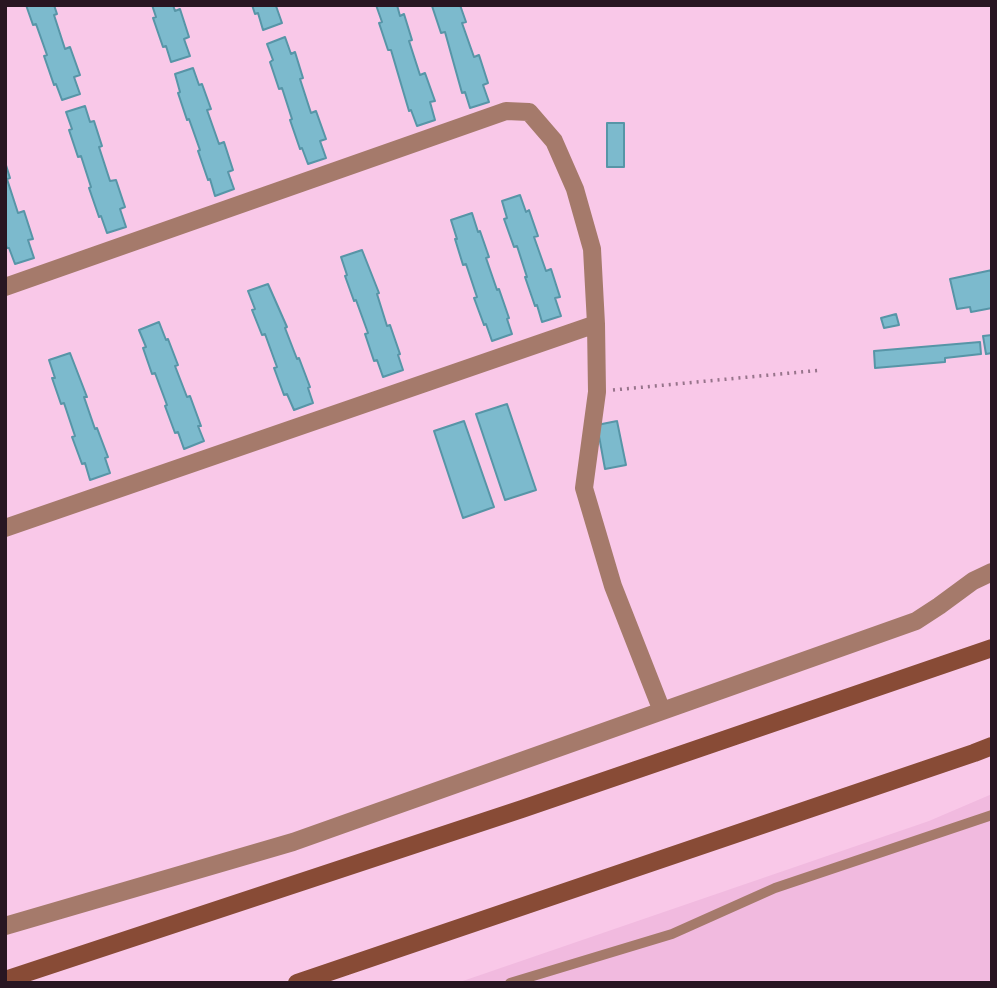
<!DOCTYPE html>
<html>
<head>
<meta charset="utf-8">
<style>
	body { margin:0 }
	#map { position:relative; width:997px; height:988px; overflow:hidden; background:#f9c8e8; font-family:"Source Sans 3",sans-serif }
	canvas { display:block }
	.frame { position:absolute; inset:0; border:7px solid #281622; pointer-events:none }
</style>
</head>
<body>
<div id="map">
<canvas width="997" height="988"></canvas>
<div class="frame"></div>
</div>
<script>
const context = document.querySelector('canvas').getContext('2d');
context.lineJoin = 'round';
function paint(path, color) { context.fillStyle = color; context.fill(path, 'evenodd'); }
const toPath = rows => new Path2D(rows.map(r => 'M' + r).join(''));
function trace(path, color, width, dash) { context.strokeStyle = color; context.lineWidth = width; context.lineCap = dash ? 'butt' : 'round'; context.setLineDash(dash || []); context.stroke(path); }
paint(toPath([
	[992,794,992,983,457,983,929,821]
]), '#f1badf');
const building = toPath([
	[26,5,54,5,57,14,54,15,65,49,70,47,80,75,74,77,80,94,62,100,56,84,54,85,44,56,47,55,36,24,33,25,26,5],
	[152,5,173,5,175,11,180,9,189,37,184,39,190,56,171,62,166,46,163,47,153,18,156,17,152,5],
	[252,5,278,5,276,6,282,23,263,30,258,13,255,14,252,5],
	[376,5,397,5,400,16,404,14,412,40,409,41,420,75,425,73,435,101,430,102,435,120,417,126,411,110,409,111,391,50,388,50,379,23,382,22,376,5],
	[460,5,466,22,462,23,474,57,479,55,488,83,483,85,489,102,470,108,465,92,462,93,445,32,441,33,432,6,460,5],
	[285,37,291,54,295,52,303,78,300,79,311,113,316,111,326,139,320,141,326,158,308,164,302,148,300,149,290,120,292,119,282,88,279,89,270,62,273,60,267,44,285,37],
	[193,68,199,85,202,84,211,109,207,110,219,144,224,142,233,170,228,172,234,189,215,196,210,179,208,180,198,151,200,150,189,119,187,120,178,93,180,92,175,74,193,68],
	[85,106,90,122,94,121,102,146,99,147,110,181,116,180,125,207,120,209,126,227,107,233,101,216,99,217,89,188,91,187,81,156,78,157,69,130,72,129,66,112,85,106],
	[607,123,624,123,624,167,607,167,607,123],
	[5,162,10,178,7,179,18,213,24,211,33,239,28,240,34,258,15,264,9,248,7,248,5,243,5,162],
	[520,195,526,212,529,210,538,236,534,237,546,271,551,269,560,297,555,298,561,316,542,322,537,305,535,306,525,277,527,277,517,246,514,247,504,219,507,218,502,201,520,195],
	[472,213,478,232,480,231,489,257,486,258,497,290,499,289,509,318,507,319,512,334,492,341,486,324,484,325,474,298,477,297,466,264,463,265,455,239,457,239,451,220,472,213],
	[362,250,379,293,377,294,387,326,390,325,400,354,398,355,403,370,383,377,377,360,374,361,365,334,368,333,356,300,354,301,345,276,347,275,341,257,362,250],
	[992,270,992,308,971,312,970,307,957,309,950,279,992,270],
	[268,284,287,327,285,328,297,359,299,358,310,387,308,388,313,403,294,410,287,394,284,395,274,368,277,367,265,334,262,335,252,310,255,309,248,291,268,284],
	[896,314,899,325,884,328,881,318,896,314],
	[159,322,166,340,168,339,178,365,175,366,187,397,190,396,201,426,198,426,204,441,184,449,178,432,175,433,165,406,167,405,155,373,152,374,143,348,146,347,139,330,159,322],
	[992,335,992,353,986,354,983,336,992,335],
	[980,342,981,354,945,358,945,362,875,368,874,351,980,342],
	[70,353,87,397,84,397,95,429,97,428,108,457,105,458,110,473,90,480,85,463,82,464,72,437,75,436,64,403,61,404,52,378,55,378,49,360,70,353],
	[507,404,536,490,505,500,476,414,507,404],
	[464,421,494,507,463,518,434,431,464,421],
	[617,421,626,465,605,469,597,425,617,421]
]);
paint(building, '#7cbacd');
trace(building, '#5795a7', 2);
trace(toPath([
	[613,390,822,370]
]), '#97748b', 3.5, [2, 5]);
trace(toPath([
	[510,983,672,934,775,888,992,815]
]), '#a57a6b', 10);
trace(toPath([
	[5,287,506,111,529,112,554,141,575,189,592,249,596,324,597,392,584,488,613,586,662,711],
	[5,528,596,324],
	[5,926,293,842,916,621,939,606,973,581,992,572]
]), '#a57a6b', 18);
trace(toPath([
	[5,980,522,809,992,648],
	[297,983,974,753,992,746]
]), '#884b36', 18);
</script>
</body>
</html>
